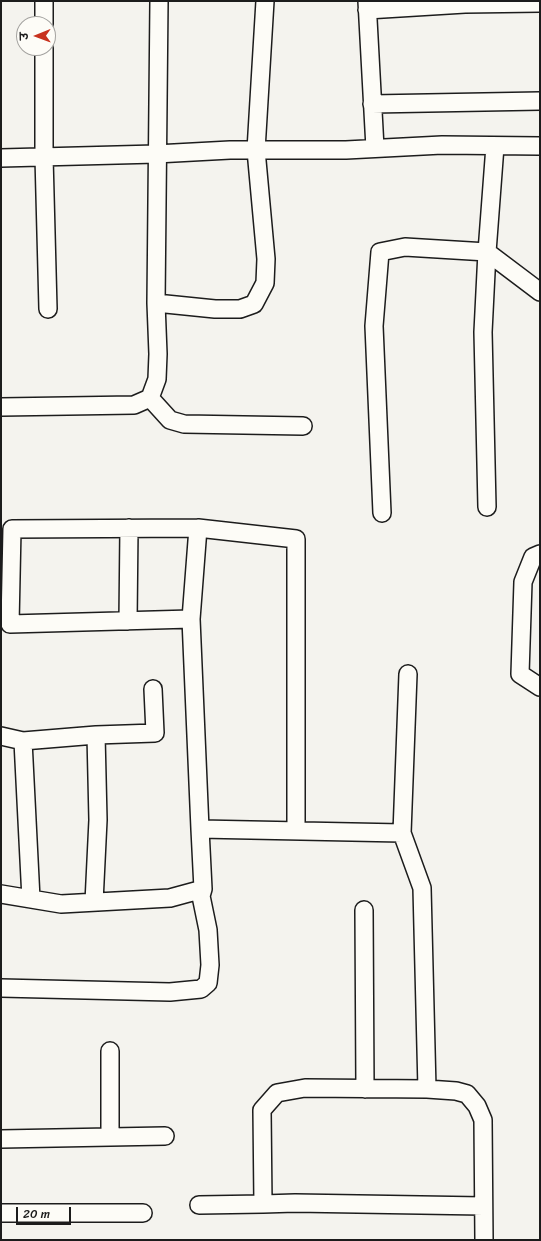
<!DOCTYPE html>
<html>
<head>
<meta charset="utf-8">
<style>
	body { margin:0 }
	#map { position:relative; width:541px; height:1241px; overflow:hidden; background:#f4f3ee; font-family:Sriracha,"Playpen Sans Deva",sans-serif }
	canvas { display:block }
	.frame { position:absolute; inset:0; border:2px solid #1c1c1c; pointer-events:none }
	.north { position:absolute; left:16px; top:16px; width:40px; height:40px; box-sizing:border-box; background:#fdfcf7; border:1px solid #a3a29f; border-radius:50%; rotate:269deg; font-size:11px; font-weight:700; line-height:16px; text-align:center; color:#1c1c1c }
	.north::after { content:''; display:block; margin:auto; width:14px; height:18px; background:#c8321e; clip-path:polygon(50% 0,100% 100%,50% 72%,0 100%) }
	.scale { position:absolute; left:16px; top:1207px; width:55px; height:18px; box-sizing:border-box; border:2px solid #1c1c1c; border-top:0; padding-left:5px; font-size:12px; line-height:14px; white-space:nowrap; color:#1c1c1c; -webkit-text-stroke:3px #fdfcf7; paint-order:stroke }
</style>
</head>
<body>
<div id="map">
<canvas width="541" height="1241"></canvas>
<div class="frame"></div>
<div class="north">उ</div>
<div class="scale">20 m</div>
</div>
<script>
const context = document.querySelector('canvas').getContext('2d');
context.lineJoin = 'round';
const toPath = rows => new Path2D(rows.map(r => 'M' + r).join(''));
function trace(path, color, width, dash) { context.strokeStyle = color; context.lineWidth = width; context.lineCap = dash ? 'butt' : 'round'; context.setLineDash(dash || []); context.stroke(path); }
const minor = toPath([
	[44,1,44,24],
	[367,1,375,148],
	[367,10,465,4,540,3],
	[44,48,44,157,48,309],
	[372,104,540,101],
	[495,146,487,252,540,292],
	[1,158,156,154,230,150,346,150,442,145,540,146],
	[156,303,215,309,240,309,254,304,265,283,266,259,256,150,265,1],
	[150,398,170,420,184,424,303,426],
	[1,407,134,405,150,398,157,379,158,354,156,303,159,1],
	[382,513,374,326,380,252,405,247,487,252,483,332,487,507],
	[540,554,533,557,523,582,520,674,540,687],
	[191,619,198,528],
	[128,621,129,528],
	[96,735,155,733,153,689],
	[1,736,23,741],
	[296,831,296,539,198,528,12,529,10,624,191,619,200,829,402,833,422,888,427,1089,456,1091,467,1094,477,1106,483,1120,484,1240],
	[402,833,408,674],
	[1,894,61,904,170,898,203,889],
	[31,899,23,741,96,735,98,820,94,902],
	[364,910,365,1089],
	[1,988,170,992,201,989,208,983,210,965,208,930,201,896,203,889,200,829],
	[110,1051,110,1136],
	[427,1089,305,1088,277,1093,262,1110,263,1204,295,1203,483,1206],
	[1,1139,165,1136],
	[199,1205,263,1204],
	[1,1213,143,1213]
]);
trace(minor, '#1c1c1c', 20);
trace(minor, '#fdfcf7', 17);
</script>
</body>
</html>
